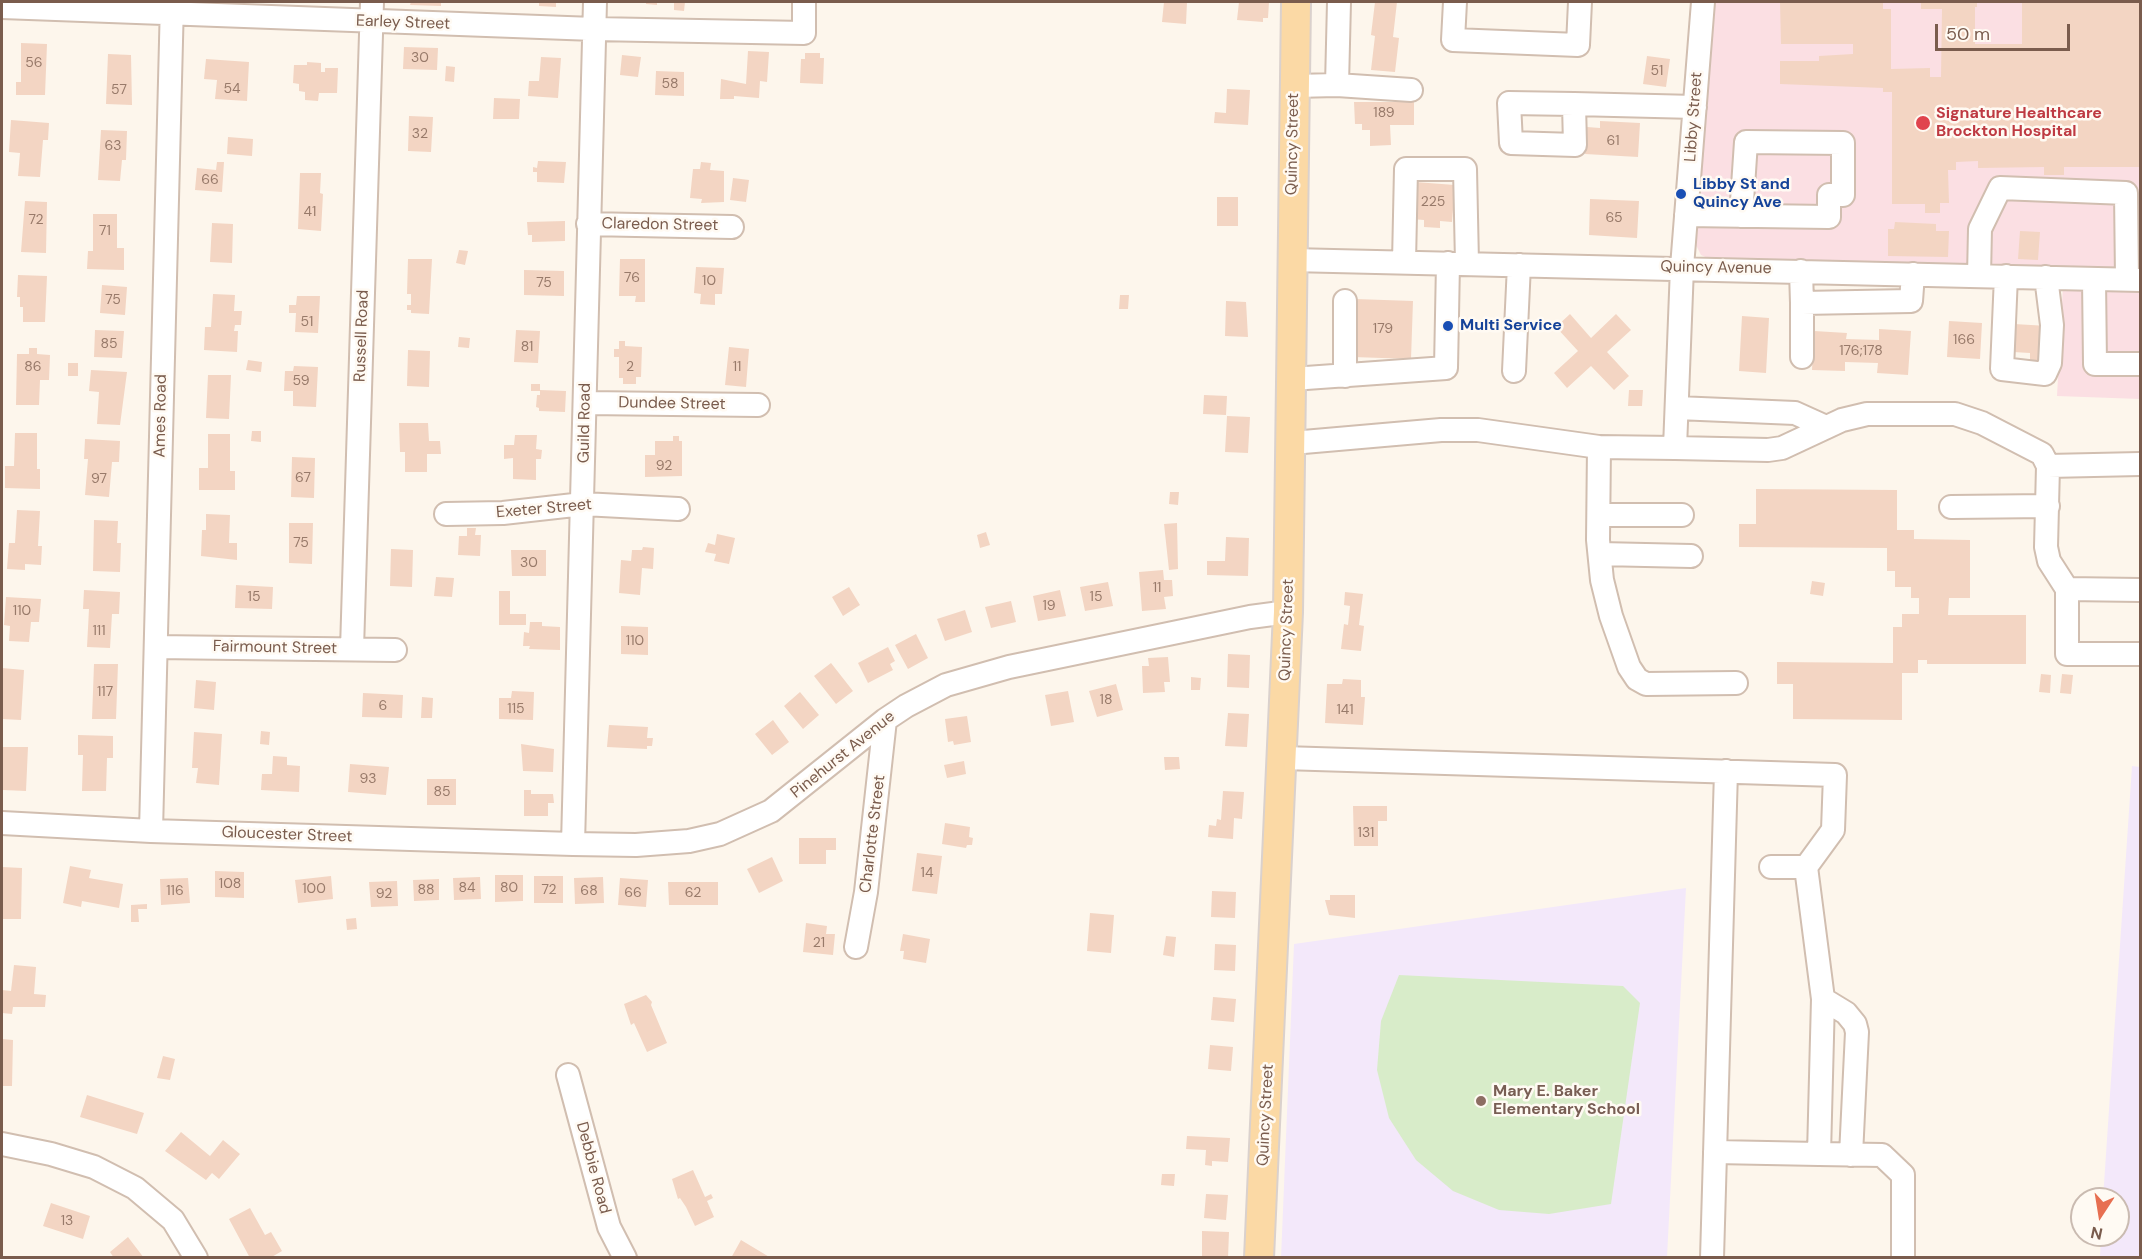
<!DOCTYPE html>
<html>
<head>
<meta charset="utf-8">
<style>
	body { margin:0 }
	#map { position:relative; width:2142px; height:1259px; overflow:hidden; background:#fdf6ec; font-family:"DM Sans",sans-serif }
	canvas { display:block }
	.frame { position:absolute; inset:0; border:3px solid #7a5c4d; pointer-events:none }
	.north { position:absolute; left:2070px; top:1187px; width:60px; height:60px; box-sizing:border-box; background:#fffaf3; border:2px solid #cabbb1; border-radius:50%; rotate:192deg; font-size:16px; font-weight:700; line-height:24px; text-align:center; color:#7a5c4d }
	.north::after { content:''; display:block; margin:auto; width:21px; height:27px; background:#e76f51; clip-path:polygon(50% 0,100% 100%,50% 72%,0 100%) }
	.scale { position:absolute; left:1935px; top:24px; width:135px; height:27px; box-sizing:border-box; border:3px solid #7a5c4d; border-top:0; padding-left:8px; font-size:18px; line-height:21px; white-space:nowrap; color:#7a5c4d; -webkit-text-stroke:4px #fffaf3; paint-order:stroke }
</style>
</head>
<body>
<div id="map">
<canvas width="2142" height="1259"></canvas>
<div class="frame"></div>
<div class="north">N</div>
<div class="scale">50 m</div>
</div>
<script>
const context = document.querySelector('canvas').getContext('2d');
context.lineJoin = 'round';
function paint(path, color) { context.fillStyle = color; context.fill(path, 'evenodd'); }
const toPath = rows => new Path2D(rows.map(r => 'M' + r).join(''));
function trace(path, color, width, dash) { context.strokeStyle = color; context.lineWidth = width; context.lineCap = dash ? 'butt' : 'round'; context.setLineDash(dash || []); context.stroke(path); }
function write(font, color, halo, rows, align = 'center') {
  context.font = font + ' "DM Sans",sans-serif'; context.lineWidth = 5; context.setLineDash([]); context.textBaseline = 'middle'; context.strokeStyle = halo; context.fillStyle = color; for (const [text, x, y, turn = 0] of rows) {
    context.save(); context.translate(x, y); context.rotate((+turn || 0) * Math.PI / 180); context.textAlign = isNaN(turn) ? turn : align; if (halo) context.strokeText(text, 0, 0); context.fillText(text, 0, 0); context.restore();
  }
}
paint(toPath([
	[2132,766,2140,767,2140,1257,2100,1257,2101,1235,2118,1235,2118,1199,2103,1199],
	[1686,888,1667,1257,1281,1258,1294,944]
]), '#f3e8fa');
paint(toPath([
	[1715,2,2140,2,2140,399,2057,396,2064,267,1710,259,1701,255,1696,245]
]), '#fbdfe3');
paint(toPath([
	[1399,975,1623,986,1640,1003,1611,1204,1549,1214,1499,1210,1453,1191,1416,1160,1389,1118,1377,1070,1381,1021]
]), '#d8ecc9');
paint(toPath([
	[411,2,441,2,441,6,410,5],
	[539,2,556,2,556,7,539,6],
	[646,2,657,2,657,5,646,4],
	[674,2,685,2,684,11,674,10],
	[1164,2,1187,2,1186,24,1162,22],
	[1239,2,1269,2,1268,18,1263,18,1263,22,1237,20],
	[1375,2,1397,2,1393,37,1399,38,1395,72,1371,70,1375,36,1371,35],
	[1780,2,1883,2,1883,9,1891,9,1891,69,1930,68,1930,77,1941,77,1942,9,1921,9,1921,2,1977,2,1977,7,1975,7,1975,44,2022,44,2022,2,2140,2,2140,167,2064,167,2064,175,2044,175,2044,167,1978,168,1978,161,1956,162,1956,170,1948,170,1949,203,1940,203,1940,213,1925,213,1925,204,1892,204,1892,92,1883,92,1883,88,1780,84,1780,61,1819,61,1819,56,1853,54,1853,44,1781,44],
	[21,43,47,44,45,95,16,95,16,82,21,82],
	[404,47,438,48,437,70,403,69],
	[748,51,769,52,767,82,760,81,759,98,734,96,734,99,720,99,721,79,746,84],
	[805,53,820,53,820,58,824,58,823,84,800,83,801,59,805,59],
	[108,54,131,55,132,105,106,104],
	[622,55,641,57,638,77,620,75],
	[1647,56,1670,59,1666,87,1643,84],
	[541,57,561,58,558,98,528,96,529,81,539,81],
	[206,59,249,62,247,101,215,99,217,80,204,79],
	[307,62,321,63,321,72,325,72,325,68,338,68,337,93,319,93,318,101,305,100,305,92,299,91,299,84,293,83,294,65,307,65],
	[446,66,455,67,454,82,445,81],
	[656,71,684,72,684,96,655,95],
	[1227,89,1250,90,1248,125,1214,123,1215,112,1226,113],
	[494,98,520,99,519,119,493,119],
	[1354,102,1414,102,1414,125,1390,125,1391,145,1370,146,1370,130,1362,130,1362,124,1355,124],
	[409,116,433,117,431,152,408,151],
	[11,120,49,123,48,140,43,140,40,177,18,176,20,153,9,152],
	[1600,121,1640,123,1638,157,1585,154,1587,127,1600,128],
	[101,130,127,131,126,160,122,160,120,181,98,180],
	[228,137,253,139,252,156,227,154],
	[538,161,566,162,564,183,537,182,537,172,533,172,533,167,537,168],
	[217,162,224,162,222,192,195,190,197,168,216,170],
	[701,162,711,163,710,170,724,171,724,202,701,203,702,199,690,198,693,169,700,169],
	[300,173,321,173,320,193,323,194,321,231,298,229],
	[733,178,749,180,746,202,730,200],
	[1415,182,1455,185,1452,222,1440,221,1440,228,1424,227,1424,220,1412,219],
	[1217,197,1238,197,1238,226,1217,226],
	[1590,199,1639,201,1637,238,1589,235],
	[25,201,47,202,46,253,21,252],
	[93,214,117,214,117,248,124,248,124,270,87,269,88,251,93,251],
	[565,221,565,241,532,242,532,235,528,235,527,222],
	[1895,222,1936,224,1936,231,1949,231,1948,257,1888,256,1888,229,1894,229],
	[212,223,233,224,232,263,210,262],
	[2020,231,2040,232,2038,260,2018,259],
	[459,250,468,251,465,265,456,263],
	[408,259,432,259,429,314,411,313,411,310,407,310,407,305,411,305,411,294,407,294],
	[620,259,645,259,645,302,635,302,636,296,619,296],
	[696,267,724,268,722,294,715,294,715,305,700,304,701,294,694,293],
	[524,270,564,271,564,296,524,295],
	[18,275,47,276,45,322,23,322,23,307,20,307,20,297,17,297],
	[102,285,127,287,125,315,100,313],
	[213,294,235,295,234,311,242,311,241,325,235,325,234,331,238,331,237,352,204,350,205,327,211,327],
	[1120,295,1129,295,1128,309,1119,309],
	[297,296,320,296,318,333,295,332,296,313,289,313,289,305,296,305],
	[1355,299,1413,301,1411,359,1353,357],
	[1226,301,1246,302,1248,337,1225,336],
	[1570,314,1591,338,1616,314,1631,330,1607,352,1629,376,1614,390,1591,366,1567,388,1554,373,1578,351,1556,327],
	[1742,316,1769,318,1766,373,1739,371],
	[1949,321,1982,323,1980,359,1947,357],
	[2014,324,2048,326,2040,361,2030,360,2030,353,2013,352],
	[1879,329,1911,331,1908,375,1877,373,1878,363,1845,362,1845,371,1812,370,1814,331,1847,333,1846,339,1879,340],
	[95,330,124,331,122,358,94,357],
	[516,330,540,331,538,363,514,362],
	[459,337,470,338,469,348,458,347],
	[619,341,625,341,625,346,642,347,641,377,636,377,636,384,623,384,623,378,619,378,619,357,614,357,614,349,619,349],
	[729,347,749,349,746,387,725,385],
	[29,348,37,348,37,354,50,355,49,380,40,380,39,405,16,405,17,354,29,354],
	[408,350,430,351,429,387,407,386],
	[248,360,262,362,261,372,246,370],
	[68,363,78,363,78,376,68,376],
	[294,366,318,367,316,407,293,406,293,391,284,391,285,371,293,371],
	[91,370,127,372,120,425,97,424,99,392,89,391],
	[208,375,231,375,229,419,206,418],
	[531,384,540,384,540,391,531,391],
	[540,390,566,391,565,412,539,411,539,408,536,407,537,395,540,395],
	[1629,390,1643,390,1642,406,1628,406],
	[1204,395,1227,396,1226,415,1203,414],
	[1227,416,1250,417,1248,453,1225,452],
	[399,423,428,423,429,441,440,441,441,454,427,454,427,472,405,472,405,452,400,452],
	[252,431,261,431,261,442,251,441],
	[15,433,37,433,37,469,40,469,40,489,5,488,5,466,14,466],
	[208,434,230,434,230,471,235,471,235,490,199,490,199,468,208,468],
	[515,435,537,435,536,449,542,450,541,459,536,459,536,480,513,479,513,458,504,459,504,445,514,445],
	[673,436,679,436,679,441,682,441,682,476,645,477,645,455,655,455,655,441,673,441],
	[85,439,120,441,119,462,112,462,109,497,85,495,88,459,84,459],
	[292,457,315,458,314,498,291,497],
	[1756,489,1897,490,1897,530,1914,530,1914,539,1970,540,1970,598,1949,598,1948,615,2026,615,2026,664,1927,664,1927,660,1918,660,1918,673,1902,673,1902,720,1793,719,1793,684,1777,684,1777,662,1893,663,1893,627,1902,627,1902,614,1919,614,1919,598,1911,598,1911,587,1895,587,1895,571,1887,571,1887,548,1739,547,1739,524,1756,524],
	[1170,492,1179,492,1178,505,1169,504],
	[17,510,40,511,38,546,42,546,41,565,25,564,25,570,7,569,9,543,15,543],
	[206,514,230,515,229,543,237,543,237,560,201,556,202,530,206,530],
	[94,520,118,521,117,543,121,543,120,572,93,571],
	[289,523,313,523,312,564,289,563],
	[1177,523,1178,569,1169,570,1164,524],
	[467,528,476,528,475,535,481,535,480,556,458,555,459,536,467,536],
	[986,532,990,545,980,548,977,535],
	[717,534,735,538,729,564,714,561,716,554,705,552,708,543,715,545],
	[1226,537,1249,538,1248,576,1207,575,1207,561,1225,561],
	[643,547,654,548,653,569,642,568,640,595,619,593,621,560,631,561,632,550,642,550],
	[391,549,413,550,412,587,390,586],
	[511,550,546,550,546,576,512,576],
	[1163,570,1164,580,1172,580,1173,596,1164,597,1166,609,1142,611,1139,572],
	[436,577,454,578,452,597,434,596],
	[1812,581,1825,583,1823,596,1810,594],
	[1108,582,1113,606,1085,611,1080,587],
	[236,585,273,587,272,609,235,608],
	[849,587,860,605,843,616,832,597],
	[84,590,120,592,119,614,112,614,110,648,87,647,89,609,83,609],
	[1060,590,1066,616,1038,621,1033,596],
	[499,591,510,591,510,614,526,614,526,625,499,625],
	[1345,592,1363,594,1359,625,1364,626,1361,651,1341,649,1344,624,1348,625,1350,606,1344,605],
	[6,597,41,599,39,622,31,622,29,642,9,641,10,626,4,625],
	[1011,601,1016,622,991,628,985,607],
	[965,610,972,632,945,641,937,619],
	[530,622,542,622,542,626,560,627,560,650,529,649,530,646,523,646,524,632,529,633],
	[621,626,648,627,648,655,621,654],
	[916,634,928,658,908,669,895,645],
	[888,647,895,661,890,664,893,670,868,683,858,663],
	[1228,654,1250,655,1249,688,1227,687],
	[1168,657,1170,682,1164,682,1165,692,1143,693,1142,666,1149,666,1148,658],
	[831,663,853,691,836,704,814,676],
	[94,664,118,664,116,719,92,719],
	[2,668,24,670,21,720,2,719],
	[2041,674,2051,675,2050,693,2039,692],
	[2062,674,2073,675,2071,694,2060,693],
	[1191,677,1201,678,1200,690,1191,690],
	[1343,679,1361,680,1361,697,1365,697,1363,725,1325,723,1327,684,1342,684],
	[196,680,216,682,214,710,194,708],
	[1116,684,1123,710,1097,717,1089,691],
	[512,691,534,692,533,720,499,719,499,698,511,698],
	[1068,691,1074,722,1051,726,1045,695],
	[800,692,819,715,803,729,784,706],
	[363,693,403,695,402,718,362,717],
	[422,697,433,698,432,718,421,718],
	[1228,713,1249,714,1247,747,1225,746],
	[967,716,971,742,954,745,953,741,948,742,945,719],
	[773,720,789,742,772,755,755,734],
	[609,725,648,727,647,738,653,738,652,746,647,746,647,749,607,747],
	[261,731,270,732,269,745,260,744],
	[194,732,222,734,219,785,196,783,198,768,192,768],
	[78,735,113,736,113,758,107,758,106,791,82,791,83,755,78,755],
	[521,744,554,749,553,772,523,771],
	[2,747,28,747,26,791,3,790],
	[273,756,287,757,287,765,300,766,299,792,261,790,262,774,272,774],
	[1164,757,1179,757,1180,769,1165,770],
	[964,761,966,774,947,778,944,765],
	[350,764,389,767,386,795,348,792],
	[427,779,456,779,456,805,427,805],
	[524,790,531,790,531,794,553,794,554,803,548,803,548,816,524,816],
	[1223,791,1244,792,1242,819,1234,818,1233,839,1208,837,1209,825,1216,826,1217,819,1221,820],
	[1353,806,1387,806,1387,821,1378,821,1378,846,1354,846],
	[945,823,970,827,969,837,973,838,972,845,967,845,966,848,942,844],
	[799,838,836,838,836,850,826,850,826,864,799,864],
	[917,853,942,856,937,894,912,891],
	[772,857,783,881,759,893,747,869],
	[70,866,91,870,89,878,123,884,119,908,82,901,81,907,63,903],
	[2,867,22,868,21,919,2,919],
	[215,871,244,872,244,898,215,897],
	[495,875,523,875,523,901,495,902],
	[331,876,333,899,298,903,295,880],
	[534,876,563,876,563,903,534,903],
	[480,877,481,899,454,900,453,878],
	[603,877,604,903,575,904,574,878],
	[188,878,190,903,161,905,160,879],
	[620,878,648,880,646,907,618,905],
	[439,879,439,900,414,901,413,880],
	[397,881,398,906,371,907,369,882],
	[668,882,718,882,718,905,669,905],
	[1212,891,1236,892,1235,918,1211,917],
	[1330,895,1355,895,1355,918,1329,915,1325,900,1330,900],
	[147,904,147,909,138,909,139,922,131,922,131,905],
	[1090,913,1114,915,1111,953,1087,951],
	[356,918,357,929,347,930,346,919],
	[806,923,827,926,826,934,835,934,833,955,803,952],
	[903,934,930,939,926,963,903,959,904,951,900,951],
	[1166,936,1176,937,1174,957,1163,955],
	[1215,944,1236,945,1235,971,1214,970],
	[14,965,36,967,34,994,46,995,45,1007,13,1007,12,1014,2,1013,2,990,11,991],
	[646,995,652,1002,651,1005,667,1043,647,1052,634,1023,631,1025,624,1004],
	[1213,997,1236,999,1234,1022,1211,1020],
	[2,1039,13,1040,12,1086,2,1086],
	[1210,1045,1233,1047,1231,1071,1208,1069],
	[163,1056,175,1059,170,1080,157,1078],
	[87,1095,144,1113,137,1134,80,1117],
	[181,1132,210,1156,223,1140,240,1154,219,1179,212,1173,206,1180,165,1151],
	[1187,1136,1230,1138,1228,1162,1212,1161,1212,1166,1205,1165,1206,1150,1186,1149],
	[693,1170,705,1197,711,1194,713,1198,707,1201,714,1217,695,1226,686,1207,680,1198,678,1199,672,1179],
	[1162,1174,1175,1174,1174,1186,1161,1185],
	[1206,1194,1228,1195,1226,1220,1204,1218],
	[51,1203,90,1216,83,1239,43,1226],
	[250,1208,265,1235,271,1232,282,1251,270,1258,250,1258,229,1219],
	[1202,1231,1229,1232,1228,1258,1202,1258],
	[128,1237,144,1258,114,1258,110,1252],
	[741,1240,771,1258,731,1258]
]), '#f3d5c3');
const minor = toPath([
	[1455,2,1453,40,1578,45,1580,2],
	[1703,2,1682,267,1675,448,1768,450,1782,448,1842,420,1867,414,1955,414,1982,423,2042,454,2048,466,2046,547,2049,561,2067,589,2067,654,2140,654],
	[2,7,594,29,804,33,804,2],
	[1337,85,1411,90],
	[1294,86,1337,85,1339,2],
	[1574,104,1575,145,1511,143,1509,103,1574,104,1695,107],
	[1686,215,1829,217,1829,195,1843,195,1843,143,1746,142,1741,216],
	[588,224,732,227],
	[1291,260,2140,280],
	[1404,262,1406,169,1465,169,1467,263],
	[1801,271,1802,303,1911,301,1913,274],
	[1979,276,1980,229,2000,188,2126,193,2127,279],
	[2006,276,2002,369,2045,374,2050,363,2052,325,2046,277],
	[2094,279,2095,364,2140,364],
	[1802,303,1802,357],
	[1514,371,1519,265],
	[1345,376,1345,301],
	[1292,379,1446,368,1448,263],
	[586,403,758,405],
	[1677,408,1795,413,1826,427],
	[1292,443,1441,430,1478,430,1599,447,1675,448],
	[1599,447,1598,540,1602,580,1611,616,1629,667,1637,679,1646,684,1736,683],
	[2048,466,2140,464],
	[1951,507,2048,506],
	[446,514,503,513,583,504,678,509],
	[1599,515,1682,515],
	[1600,554,1691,556],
	[2067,589,2140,590],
	[156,647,395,650],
	[352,649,372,2],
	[1283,758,1835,775,1833,830,1806,867,1823,999,1819,1154,1882,1155,1903,1175,1903,1258],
	[2,823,151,831,573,844,636,845,689,841,720,834,771,811,885,720,906,706,946,685,1009,667,1250,617,1288,612],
	[151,831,172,2],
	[573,844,595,2],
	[1771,867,1806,867],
	[856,947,866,892,885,720],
	[1823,999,1846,1013,1855,1024,1857,1032,1851,1155],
	[568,1075,609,1227,625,1258],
	[2,1144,51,1154,94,1167,135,1188,173,1220,196,1258],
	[1715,1152,1819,1154],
	[1712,1258,1726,771]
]);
const major = toPath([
	[1259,1258,1288,612,1296,2]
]);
trace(minor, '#d1beb0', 26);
trace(major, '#dad1cd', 32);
trace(minor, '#fff', 22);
trace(major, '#fbd9a5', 28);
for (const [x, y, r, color] of [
	[1923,123,8,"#e0444e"],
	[1681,194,6,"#1a4fb4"],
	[1448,326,6,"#1a4fb4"],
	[1481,1101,6,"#8d6e63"]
]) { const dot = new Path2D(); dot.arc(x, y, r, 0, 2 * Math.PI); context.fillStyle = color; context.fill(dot); trace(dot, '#fffaf3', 2); }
write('14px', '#987a6a', null, [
	["30",420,58],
	["56",34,63],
	["51",1657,71],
	["58",670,84],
	["54",232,89],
	["57",119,90],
	["189",1384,113],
	["32",420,134],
	["61",1613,141],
	["63",113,146],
	["66",210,180],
	["225",1433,202],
	["41",310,212],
	["65",1614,218],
	["72",36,220],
	["71",105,231],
	["76",632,278],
	["10",709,281],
	["75",544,283],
	["75",113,300],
	["51",307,322],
	["179",1383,329],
	["166",1964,340],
	["85",109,344],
	["81",527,347],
	["176;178",1861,351],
	["86",33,367],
	["2",630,367],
	["11",737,367],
	["59",301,381],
	["92",664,466],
	["67",303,478],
	["97",99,479],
	["75",301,543],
	["30",529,563],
	["11",1157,588],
	["15",254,597],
	["15",1096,597],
	["19",1049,606],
	["110",22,611],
	["111",99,631],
	["110",635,641],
	["117",105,692],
	["18",1106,700],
	["6",383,706],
	["115",516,709],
	["141",1345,710],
	["93",368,779],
	["85",442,792],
	["131",1366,833],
	["14",927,873],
	["108",230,884],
	["84",467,888],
	["80",509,888],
	["100",314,889],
	["88",426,890],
	["72",549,890],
	["116",175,891],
	["68",589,891],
	["66",633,893],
	["62",693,893],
	["92",384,894],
	["21",819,943],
	["13",67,1221]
]);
write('16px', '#7a5c4d', '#fffaf3', [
	["Earley Street",403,23,2],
	["Libby Street",1694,117,-86],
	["Quincy Street",1293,144,-89],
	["Claredon Street",660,225,1],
	["Quincy Avenue",1716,268,1],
	["Russell Road",362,336,-88],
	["Dundee Street",672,404,1],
	["Ames Road",161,416,-89],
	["Guild Road",585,423,-89],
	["Exeter Street",544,509,-5],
	["Quincy Street",1287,630,-88],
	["Fairmount Street",275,648,1],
	["Pinehurst Avenue",843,755,-39],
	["Charlotte Street",873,834,-83],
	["Gloucester Street",287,835,2],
	["Quincy Street",1266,1115,-87],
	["Debbie Road",593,1168,75]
]);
write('bold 16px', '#be3a42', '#fffaf3', [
	["Signature Healthcare",1936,114],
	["Brockton Hospital",1936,132]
], 'left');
write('bold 16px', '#164399', '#fffaf3', [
	["Libby St and",1693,185],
	["Quincy Ave",1693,203],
	["Multi Service",1460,326]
], 'left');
write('bold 16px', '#785e54', '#fffaf3', [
	["Mary E. Baker",1493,1092],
	["Elementary School",1493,1110]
], 'left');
</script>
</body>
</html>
